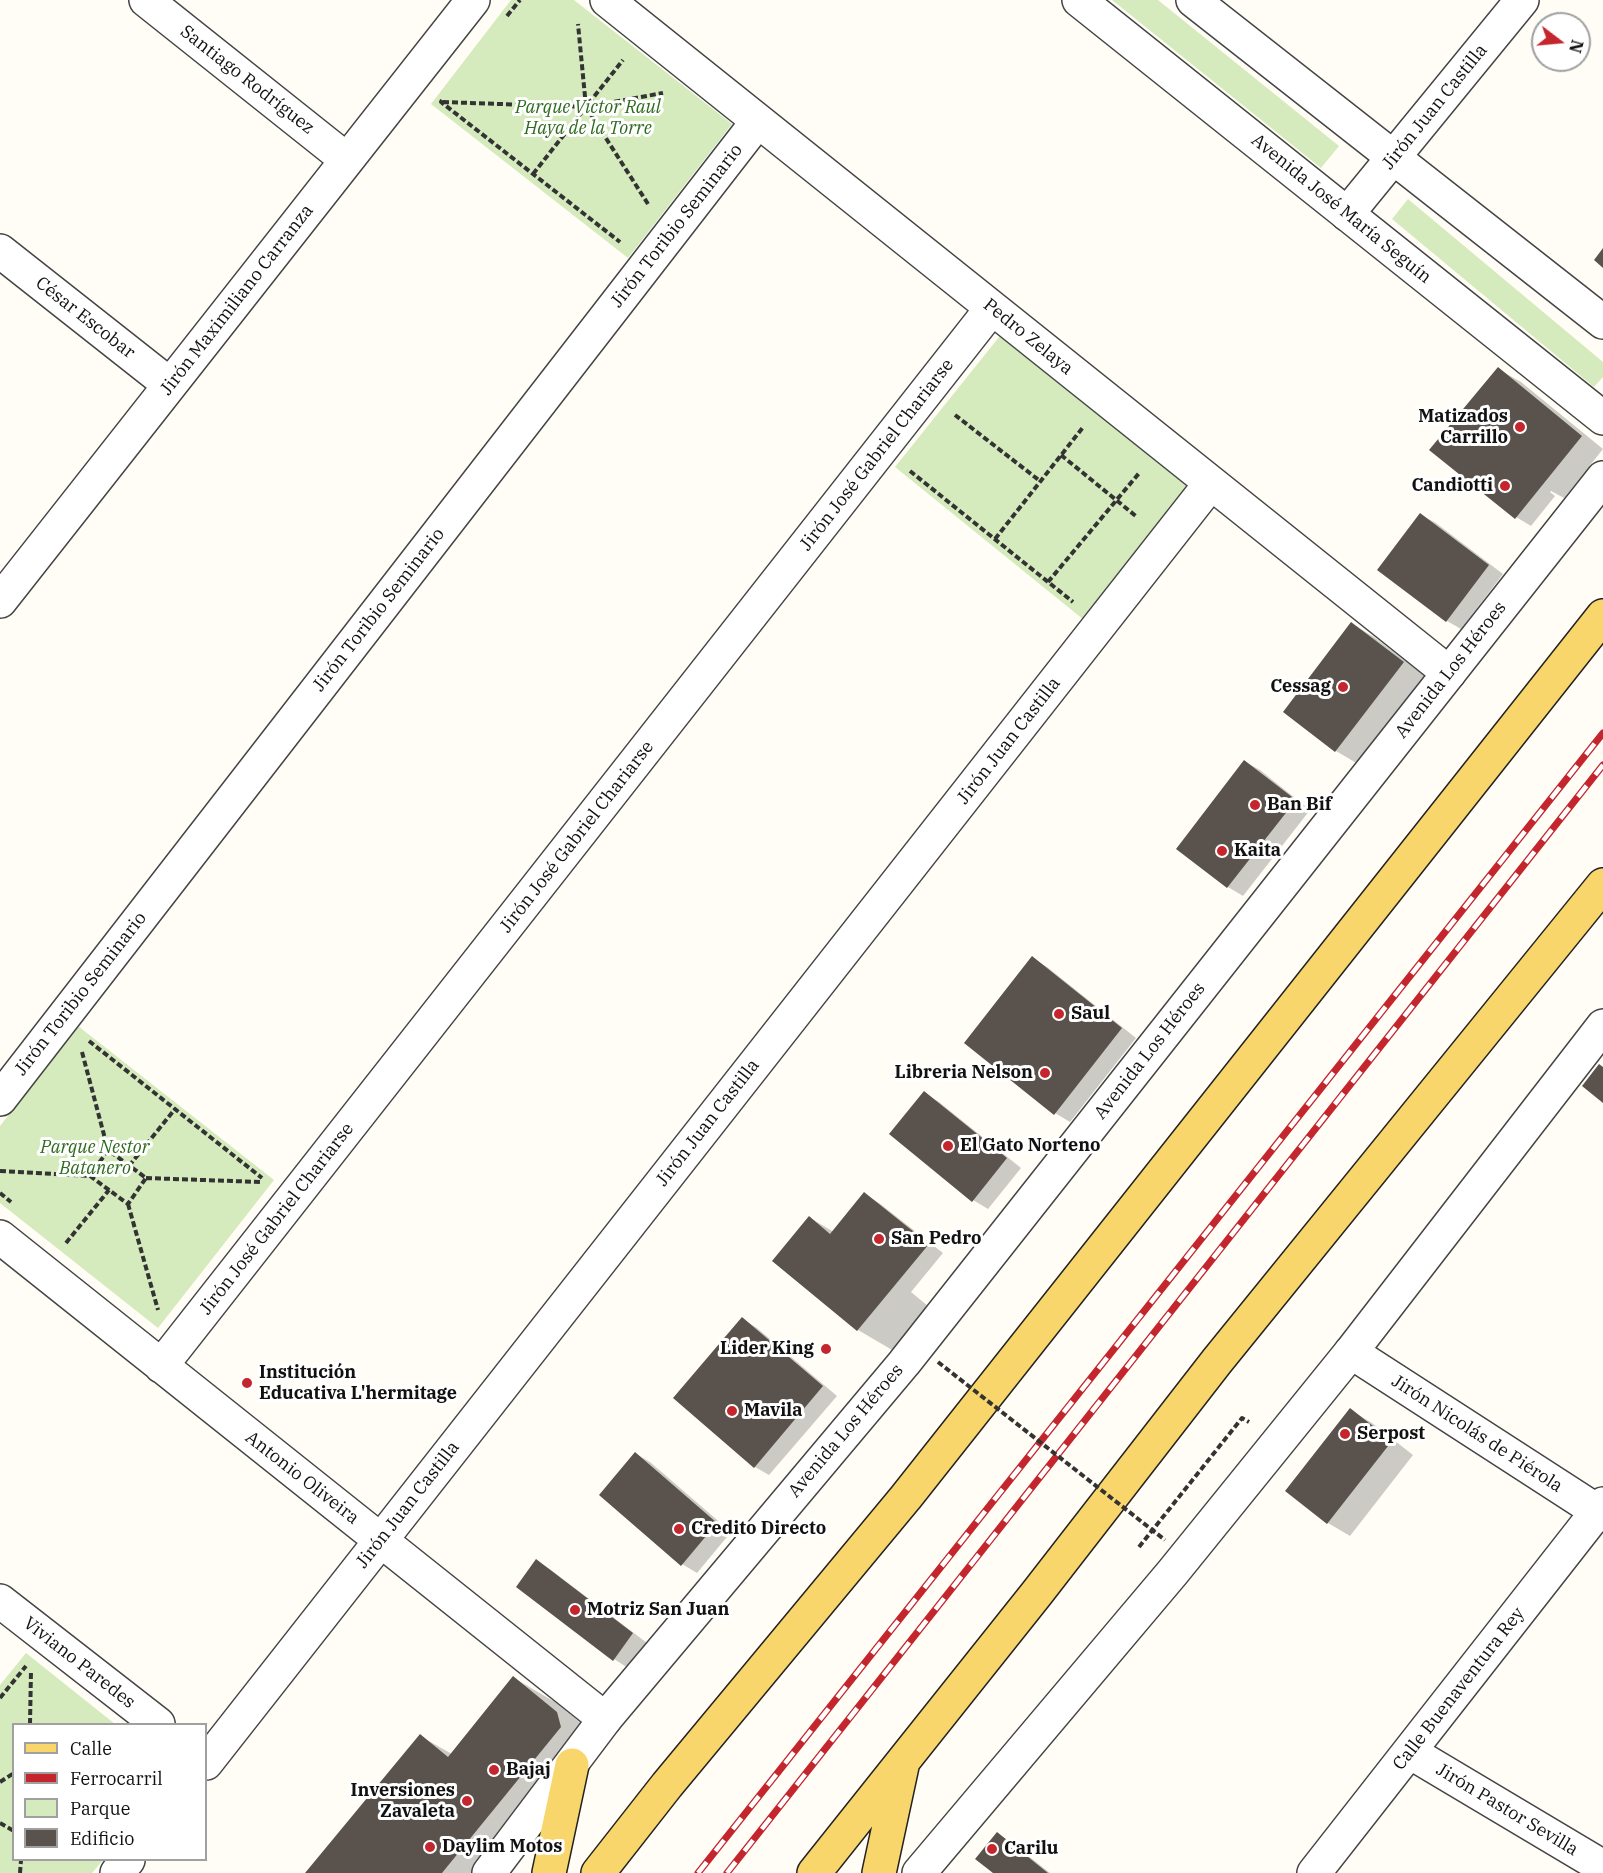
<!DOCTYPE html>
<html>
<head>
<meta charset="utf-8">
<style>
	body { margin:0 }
	#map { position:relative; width:1603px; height:1873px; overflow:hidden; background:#fffdf5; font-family:"IBM Plex Serif",serif }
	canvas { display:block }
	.legend { position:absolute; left:12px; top:1723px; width:195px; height:138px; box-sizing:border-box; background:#fff; border:2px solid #a0a0a0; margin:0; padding:8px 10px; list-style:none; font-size:18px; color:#111 }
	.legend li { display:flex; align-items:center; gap:12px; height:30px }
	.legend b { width:30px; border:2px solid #a0a0a0 }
	.north { position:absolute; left:1531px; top:12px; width:60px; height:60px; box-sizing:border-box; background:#fff; border:2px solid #a0a0a0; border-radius:50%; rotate:106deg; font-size:16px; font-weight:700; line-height:24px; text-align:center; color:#111 }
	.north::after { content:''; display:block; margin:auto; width:21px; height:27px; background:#c4262e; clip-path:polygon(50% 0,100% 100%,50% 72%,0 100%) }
</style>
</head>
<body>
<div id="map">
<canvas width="1603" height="1873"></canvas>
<ul class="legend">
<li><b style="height:8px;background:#f9d66b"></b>Calle</li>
<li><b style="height:8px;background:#c4262e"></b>Ferrocarril</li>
<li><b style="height:16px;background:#d5ebbd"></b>Parque</li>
<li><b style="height:16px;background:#5a524d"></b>Edificio</li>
</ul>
<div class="north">N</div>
</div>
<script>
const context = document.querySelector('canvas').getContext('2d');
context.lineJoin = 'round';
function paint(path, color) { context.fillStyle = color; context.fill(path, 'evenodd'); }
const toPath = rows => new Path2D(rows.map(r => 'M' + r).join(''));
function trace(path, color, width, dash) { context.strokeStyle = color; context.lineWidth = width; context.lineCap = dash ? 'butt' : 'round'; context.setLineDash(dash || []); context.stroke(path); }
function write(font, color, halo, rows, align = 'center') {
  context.font = font + ' "IBM Plex Serif",serif'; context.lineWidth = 6; context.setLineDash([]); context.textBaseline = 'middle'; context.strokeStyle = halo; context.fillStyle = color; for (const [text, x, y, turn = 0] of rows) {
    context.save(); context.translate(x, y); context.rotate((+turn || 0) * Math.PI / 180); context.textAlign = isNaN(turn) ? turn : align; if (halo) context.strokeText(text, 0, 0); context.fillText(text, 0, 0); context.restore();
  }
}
paint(toPath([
	[511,0,574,0,732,124,628,258,431,104],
	[1112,0,1158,0,1339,146,1321,168],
	[1408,199,1603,362,1603,377,1594,387,1392,219],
	[1003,332,1192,486,1084,620,895,467],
	[78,1026,274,1180,158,1328,0,1203,0,1126],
	[26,1653,115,1724,14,1724,14,1860,103,1860,92,1873,0,1873,0,1685]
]), '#d5ebbd');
paint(toPath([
	[1498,369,1521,382,1603,449,1564,498,1551,491,1550,492,1555,496,1531,526,1516,517],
	[1421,515,1436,523,1503,574,1461,629,1447,621],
	[1352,624,1374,637,1425,676,1358,764,1336,751],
	[1245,762,1260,770,1310,810,1243,896,1228,887,1178,848],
	[1032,958,1047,967,1136,1038,1070,1122,1055,1113],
	[924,1093,939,1102,1021,1168,988,1209,973,1200],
	[864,1194,879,1203,943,1253,911,1292,934,1311,899,1354,858,1330,774,1261,810,1218,834,1232],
	[742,1319,757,1328,837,1396,769,1475,755,1467],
	[1350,1410,1372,1423,1413,1455,1350,1536,1328,1523],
	[636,1454,650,1462,731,1532,697,1573,682,1564],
	[537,1561,551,1570,647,1643,628,1668,614,1659],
	[514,1678,555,1702,598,1737,602,1752,501,1873,307,1873,420,1736,452,1754],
	[998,1834,1012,1843,1050,1873,995,1873]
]), '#0003');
paint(toPath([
	[1603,248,1603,268,1594,260],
	[1498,367,1582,436,1515,519,1429,450],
	[1420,513,1489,565,1446,622,1377,570],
	[1351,622,1404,662,1335,752,1283,712],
	[1244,760,1296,800,1227,888,1176,849],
	[1032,956,1122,1028,1054,1115,964,1043],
	[1599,1064,1603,1067,1603,1103,1582,1086],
	[924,1091,1007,1158,972,1202,889,1134],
	[864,1192,929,1244,857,1331,772,1261,809,1216,830,1234],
	[742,1317,823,1386,754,1468,673,1398],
	[1350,1408,1392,1441,1327,1524,1285,1491],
	[635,1452,717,1523,681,1566,599,1495],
	[536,1559,633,1633,613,1661,516,1587],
	[513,1676,557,1712,561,1727,442,1873,305,1873,420,1734,448,1757],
	[997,1832,1048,1873,993,1873,975,1859]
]), '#5a524d');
const minor = toPath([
	[146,0,347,160],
	[607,0,1449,673],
	[1347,214,1522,0],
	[0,251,170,385],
	[0,601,473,0],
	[0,1099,758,121],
	[0,1237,605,1719],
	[1351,1352,1603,1515],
	[161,1366,992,308],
	[0,1601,158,1724],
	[1410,1752,1603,1867],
	[206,1763,1211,483],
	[117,1873,128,1860],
	[1314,1873,1603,1504]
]);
const tertiary = toPath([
	[1079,0,1603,418],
	[1193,0,1603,322],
	[489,1873,605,1719,904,1363,1603,478],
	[919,1873,1173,1572,1351,1352,1603,1026]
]);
const primary = toPath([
	[549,1873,572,1765],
	[598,1873,667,1785,906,1497,1603,616],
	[814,1873,1037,1593,1217,1361,1603,885],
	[879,1873,902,1766]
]);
trace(minor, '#444', 36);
trace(tertiary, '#444', 36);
trace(primary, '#222', 36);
trace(toPath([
	[507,16,520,0],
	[442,100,441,102,620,242],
	[443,102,586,107,578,24],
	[533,174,623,60],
	[648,204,586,107,663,93],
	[955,415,1040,481],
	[1061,455,1137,517],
	[910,471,1073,602],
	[995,539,1084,426],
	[1048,582,1140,472],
	[89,1041,262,1178],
	[82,1052,108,1150],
	[129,1166,175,1109],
	[0,1171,90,1176,128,1204,146,1178,108,1150,90,1176],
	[146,1178,260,1182],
	[0,1193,11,1202],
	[128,1204,158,1310],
	[66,1243,109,1190],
	[1139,1547,1242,1418,1249,1422],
	[0,1698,26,1666],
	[30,1724,31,1671],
	[0,1782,14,1773],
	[0,1823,14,1831],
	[20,1873,21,1860]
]), '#333', 4, [6, 3]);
trace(minor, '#fff', 33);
trace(tertiary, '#fff', 33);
trace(primary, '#f9d66b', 33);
const rail = toPath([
	[698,1873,1603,733],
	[727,1873,1603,765]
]);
trace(rail, '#c4262e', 7);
trace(rail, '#fff', 4.5, [14]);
trace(toPath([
	[938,1362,1165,1540]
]), '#333', 4, [6, 3]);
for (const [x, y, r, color] of [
	[1520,427,6,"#c4262e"],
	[1505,486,6,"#c4262e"],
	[1343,687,6,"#c4262e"],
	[1255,805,6,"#c4262e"],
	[1222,851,6,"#c4262e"],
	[1059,1014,6,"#c4262e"],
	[1045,1073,6,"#c4262e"],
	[948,1146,6,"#c4262e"],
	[879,1239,6,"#c4262e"],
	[826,1349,6,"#c4262e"],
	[247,1383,6,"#c4262e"],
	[732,1411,6,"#c4262e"],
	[1345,1434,6,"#c4262e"],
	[679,1529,6,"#c4262e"],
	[575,1610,6,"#c4262e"],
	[494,1770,6,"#c4262e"],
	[467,1801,6,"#c4262e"],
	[430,1847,6,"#c4262e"],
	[992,1849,6,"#c4262e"]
]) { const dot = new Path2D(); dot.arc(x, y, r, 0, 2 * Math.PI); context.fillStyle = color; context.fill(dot); trace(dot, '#fff', 2); }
write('18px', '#111', '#fff', [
	["Santiago Rodríguez",247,80,38],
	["Jirón Juan Castilla",1435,107,-51],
	["Avenida José María Seguín",1341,209,39],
	["Jirón Toribio Seminario",677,226,-52],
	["Jirón Maximiliano Carranza",237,300,-52],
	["César Escobar",85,318,38],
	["Pedro Zelaya",1028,337,39],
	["Jirón José Gabriel Chariarse",877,455,-52],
	["Jirón Toribio Seminario",379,610,-52],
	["Avenida Los Héroes",1451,670,-52],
	["Jirón Juan Castilla",1009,741,-52],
	["Jirón José Gabriel Chariarse",577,837,-52],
	["Jirón Toribio Seminario",81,994,-52],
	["Avenida Los Héroes",1150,1051,-52],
	["Jirón Juan Castilla",708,1123,-52],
	["Jirón José Gabriel Chariarse",277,1219,-52],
	["Avenida Los Héroes",846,1431,-50],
	["Jirón Nicolás de Piérola",1477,1434,33],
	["Antonio Oliveira",302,1478,38],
	["Jirón Juan Castilla",408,1505,-52],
	["Viviano Paredes",79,1663,38],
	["Calle Buenaventura Rey",1459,1689,-52],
	["Jirón Pastor Sevilla",1507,1810,31]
]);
write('italic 18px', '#2f6b1f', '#fff', [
	["Parque Victor Raul",588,108],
	["Haya de la Torre",588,129],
	["Parque Nestor",95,1148],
	["Batanero",95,1169]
]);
write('bold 18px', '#111', '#fff', [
	["Matizados",1508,417,"right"],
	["Carrillo",1508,438,"right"],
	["Candiotti",1493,486,"right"],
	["Cessag",1331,687,"right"],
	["Ban Bif",1267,805],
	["Kaita",1234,851],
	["Saul",1071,1014],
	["Libreria Nelson",1033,1073,"right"],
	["El Gato Norteno",960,1146],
	["San Pedro",891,1239],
	["Lider King",814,1349,"right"],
	["Institución",259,1373],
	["Educativa L'hermitage",259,1394],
	["Mavila",744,1411],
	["Serpost",1357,1434],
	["Credito Directo",691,1529],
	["Motriz San Juan",587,1610],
	["Bajaj",506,1770],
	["Inversiones",455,1791,"right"],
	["Zavaleta",455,1812,"right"],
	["Daylim Motos",442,1847],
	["Carilu",1004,1849]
], 'left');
</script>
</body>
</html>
